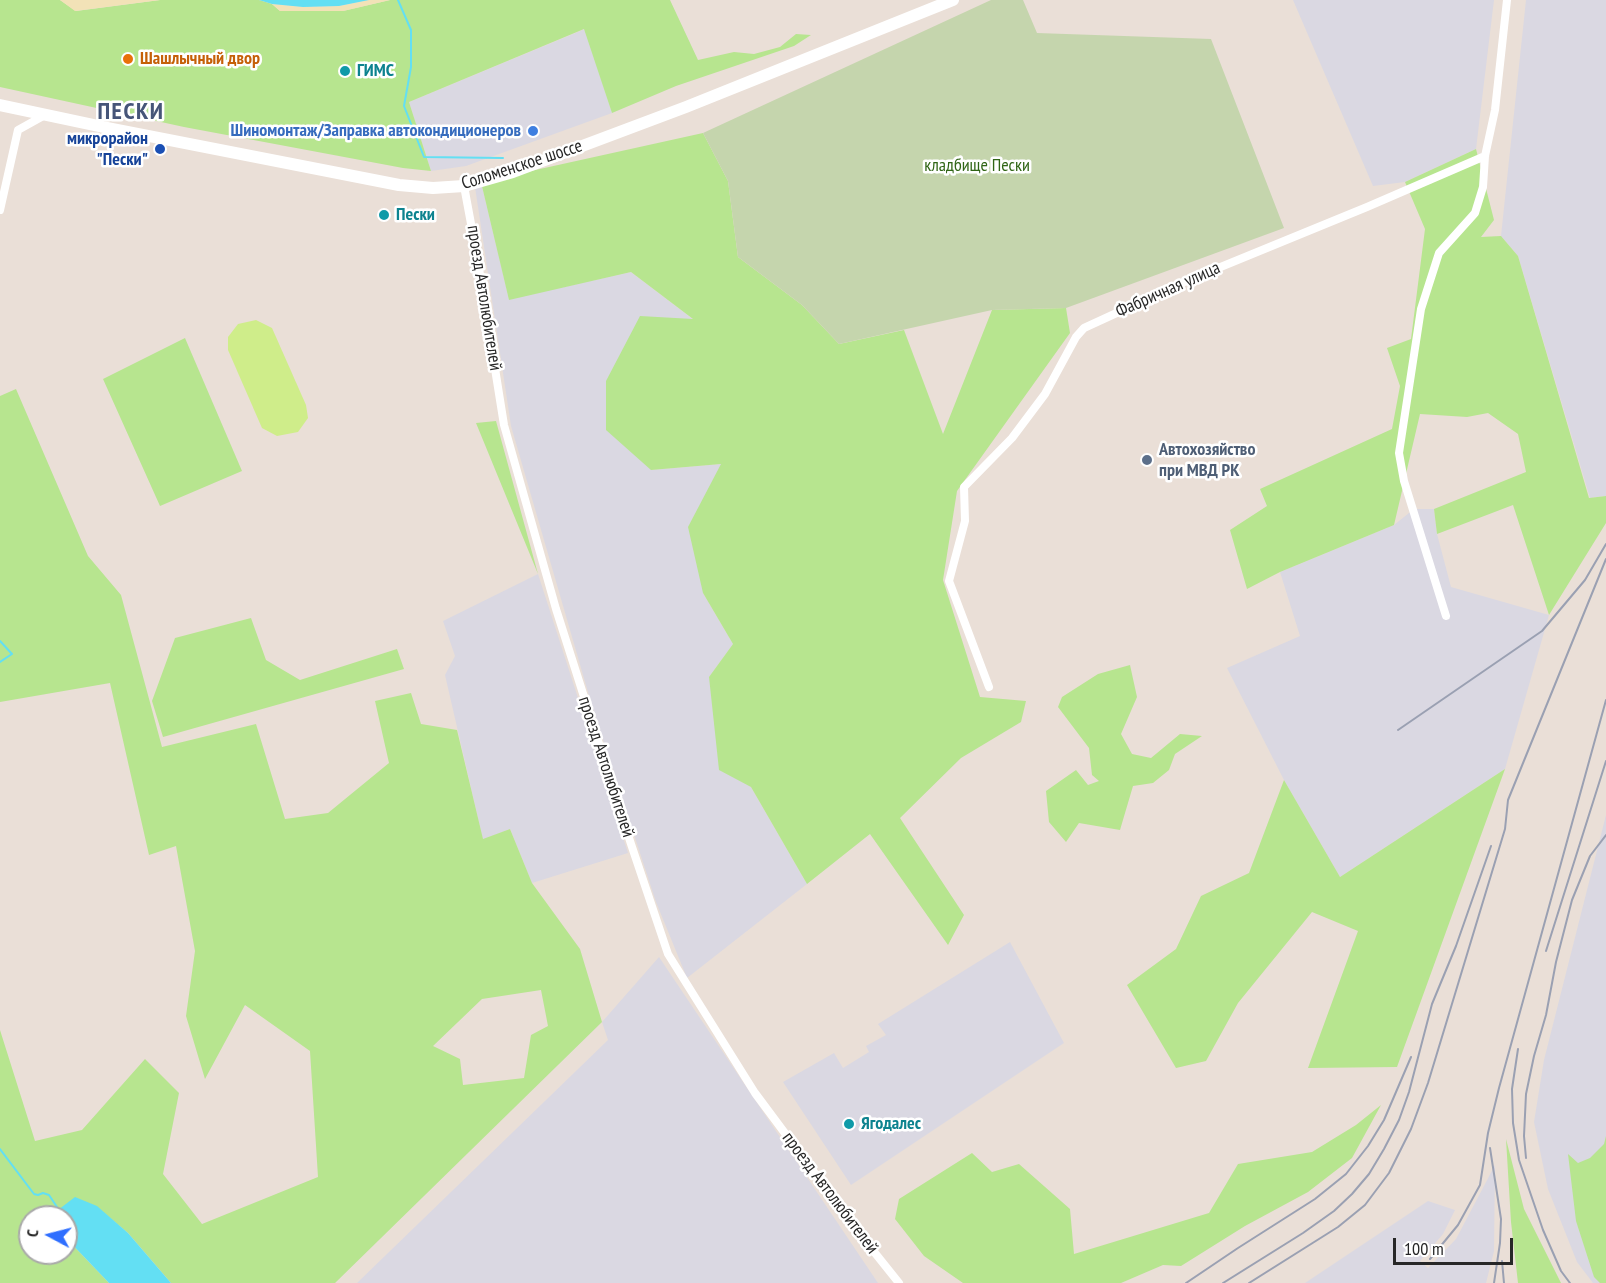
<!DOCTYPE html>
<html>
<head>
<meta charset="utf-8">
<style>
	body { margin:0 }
	#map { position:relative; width:1606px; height:1283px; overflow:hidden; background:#eadfd7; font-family:"PT Sans Narrow",sans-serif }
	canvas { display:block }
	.north { position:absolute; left:18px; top:1205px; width:60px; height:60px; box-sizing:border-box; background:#fff; border:2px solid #a9a9a9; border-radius:50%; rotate:277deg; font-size:16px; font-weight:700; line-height:24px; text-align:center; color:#272727 }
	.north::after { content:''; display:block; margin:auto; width:21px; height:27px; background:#2f6fff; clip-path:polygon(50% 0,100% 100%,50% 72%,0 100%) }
	.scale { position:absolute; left:1393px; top:1238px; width:120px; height:27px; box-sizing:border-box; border:3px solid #272727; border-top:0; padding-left:8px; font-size:18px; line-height:21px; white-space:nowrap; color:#272727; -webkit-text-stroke:4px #fff; paint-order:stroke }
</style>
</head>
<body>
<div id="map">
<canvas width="1606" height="1283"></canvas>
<div class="north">С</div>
<div class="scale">100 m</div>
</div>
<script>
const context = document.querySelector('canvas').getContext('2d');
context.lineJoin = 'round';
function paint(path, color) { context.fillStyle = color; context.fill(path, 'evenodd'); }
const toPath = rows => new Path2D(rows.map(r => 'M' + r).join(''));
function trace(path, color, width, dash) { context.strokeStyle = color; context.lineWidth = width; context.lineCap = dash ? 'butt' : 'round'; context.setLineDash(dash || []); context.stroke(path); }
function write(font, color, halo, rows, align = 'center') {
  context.font = font + ' "PT Sans Narrow",sans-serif'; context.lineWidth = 5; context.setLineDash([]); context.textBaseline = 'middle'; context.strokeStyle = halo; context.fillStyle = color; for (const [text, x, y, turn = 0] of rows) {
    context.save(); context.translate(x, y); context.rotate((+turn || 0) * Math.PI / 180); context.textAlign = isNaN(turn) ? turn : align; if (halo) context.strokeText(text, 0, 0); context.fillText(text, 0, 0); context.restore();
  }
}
paint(toPath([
	[1293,0,1494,0,1476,149,1405,182,1373,186],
	[1526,0,1606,0,1606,496,1590,498,1518,256,1501,236],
	[585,29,612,113,466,166,431,171,409,102],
	[481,182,509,299,631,272,694,320,651,470,721,464,703,593,733,644,709,677,751,787,807,884,687,978,656,902,592,706,511,426,475,187],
	[1414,509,1434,509,1437,534,1451,587,1549,615,1505,769,1340,877,1284,780,1227,668,1300,636,1280,572,1394,525],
	[538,574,628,853,532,883,510,829,483,840,445,675,455,656,443,621],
	[1606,815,1606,1283,1593,1283,1577,1262,1548,1189,1534,1122,1544,1060],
	[1010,942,1064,1043,851,1185,783,1082,834,1053,843,1068,869,1052,866,1046,886,1035,878,1024],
	[659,957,878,1283,357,1283,608,1040,602,1022],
	[1495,1165,1494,1251,1486,1283,1305,1283,1428,1201,1455,1210,1443,1234,1420,1261,1428,1268,1456,1239]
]), '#dad8e2');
paint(toPath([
	[0,0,60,0,76,11,160,0,259,0,272,4,280,11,343,11,390,0,670,0,698,60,734,52,754,54,780,47,796,34,811,35,794,46,676,86,612,113,584,29,409,102,431,171,403,168,184,127,0,87],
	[703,133,728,181,738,257,802,305,839,344,904,330,943,434,992,310,1066,308,1070,333,957,491,943,580,980,697,1026,701,1021,722,961,758,900,818,964,915,948,945,870,834,807,884,751,787,719,770,709,677,733,644,703,593,688,527,721,464,651,470,606,430,606,381,640,316,693,319,631,272,509,300,481,182],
	[1476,149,1494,220,1481,237,1501,236,1518,256,1589,498,1606,496,1606,523,1549,615,1513,505,1437,534,1434,509,1526,472,1518,434,1488,413,1467,417,1420,414,1394,525,1280,572,1247,589,1230,530,1267,506,1260,489,1392,429,1400,386,1387,348,1411,339,1425,229,1405,182],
	[185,338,242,471,160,506,103,379],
	[16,389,88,556,121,595,162,747,256,724,285,819,328,813,389,763,375,701,411,693,421,724,457,730,483,839,510,829,532,883,580,949,602,1022,335,1283,171,1283,128,1233,97,1207,55,1214,56,1217,30,1217,30,1253,66,1253,66,1238,109,1283,0,1283,0,1030,35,1141,82,1130,145,1059,179,1093,163,1174,202,1224,318,1177,310,1051,245,1005,205,1079,186,1016,195,951,176,846,149,855,110,683,0,702,0,396],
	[541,990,548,1026,531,1035,524,1078,463,1085,460,1059,433,1046,482,999],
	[496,421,538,574,476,423],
	[251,618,266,660,300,680,397,649,404,669,163,737,152,701,175,638],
	[1130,665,1137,697,1121,734,1132,754,1151,758,1180,734,1202,736,1175,754,1169,770,1153,783,1133,786,1120,830,1079,823,1066,842,1049,822,1046,791,1076,770,1088,785,1099,781,1092,775,1089,748,1058,707,1062,697,1098,674],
	[1505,769,1397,1067,1308,1068,1358,931,1312,912,1238,1003,1206,1061,1176,1068,1127,985,1176,949,1201,896,1249,873,1284,780,1340,877],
	[1381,1105,1352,1158,1308,1192,1245,1226,1181,1266,1163,1265,1121,1283,963,1283,924,1256,895,1219,899,1199,972,1153,992,1172,1019,1164,1070,1209,1074,1254,1209,1213,1238,1164,1312,1152,1356,1125],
	[1606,1136,1606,1283,1600,1283,1594,1277,1576,1221,1568,1154,1578,1163,1590,1158,1604,1144],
	[1506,1139,1524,1209,1561,1283,1518,1283,1511,1222]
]), '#b7e58f');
paint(toPath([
	[60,0,160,0,75,11],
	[369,0,390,0,343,11,280,11,272,4,303,7,339,6]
]), '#f2e2b7');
paint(toPath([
	[991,0,1023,0,1037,33,1211,39,1284,228,1066,308,992,310,839,344,802,305,738,257,728,181,703,133]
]), '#c5d5ad');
paint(toPath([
	[256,320,272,328,306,405,308,418,298,432,277,436,262,428,228,350,228,337,238,324]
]), '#cfed8a');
paint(toPath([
	[259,0,369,0,339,6,303,7,272,4],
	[75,1197,97,1206,128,1233,171,1283,109,1283,66,1238,66,1217,56,1217,55,1214,58,1210]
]), '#63dff3');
trace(toPath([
	[398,0,411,30,411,67,404,106,424,157,503,158],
	[0,641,12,654,0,662],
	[0,1149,34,1194,38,1195,43,1193,49,1195,59,1210]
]), '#63dff3', 2);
trace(toPath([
	[464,186,477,256,504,425,556,609,631,844,668,954,755,1093,863,1238,899,1283],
	[0,210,18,130,45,115],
	[1446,616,1404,481,1399,453,1421,309,1439,253,1475,213,1483,187,1485,156,1495,110,1507,0],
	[989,687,949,581,965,521,964,487,1012,438,1045,394,1076,337,1084,328,1184,282,1367,207,1485,156]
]), '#fff', 8);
trace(toPath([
	[0,105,108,128,399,185,433,188,464,186,513,172,686,107,953,0]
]), '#fff', 12);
trace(toPath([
	[1398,730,1542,631,1585,580,1606,544],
	[1546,951,1606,761],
	[1518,1049,1512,1089,1513,1123,1519,1160,1543,1230,1561,1271,1570,1283],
	[1490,1148,1501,1219,1500,1243,1494,1283],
	[1526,1158,1524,1136,1526,1094,1534,1056,1546,1015,1556,962,1572,900,1590,856,1606,835],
	[1430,1259,1458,1225,1480,1185,1488,1133,1499,1088,1606,700],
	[1502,1261,1504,1283],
	[1186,1283,1238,1248,1315,1199,1346,1174,1368,1146,1384,1120,1411,1057],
	[1223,1283,1303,1233,1334,1211,1352,1194,1369,1174,1384,1149,1399,1120,1409,1092,1432,1004,1456,946,1491,846],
	[1249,1283,1338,1227,1365,1205,1389,1173,1411,1129,1428,1083,1505,829,1508,800,1606,559]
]), '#9aa0b2', 2);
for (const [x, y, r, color] of [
	[128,59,6,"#e8710a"],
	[345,71,6,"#0f9aa8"],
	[533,131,6,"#3f7fe0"],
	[160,149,6,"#1a4fb4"],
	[384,215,6,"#0f9aa8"],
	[1147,460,6,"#5c6f8a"],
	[849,1124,6,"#0f9aa8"]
]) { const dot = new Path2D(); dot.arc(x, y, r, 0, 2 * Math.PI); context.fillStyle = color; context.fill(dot); trace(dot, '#fff', 2); }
write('bold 18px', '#c56008', '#fff', [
	["Шашлычный двор",140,59]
], 'left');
write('bold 18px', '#0d838f', '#fff', [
	["ГИМС",357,71],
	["Пески",396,215],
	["Ягодалес",861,1124]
], 'left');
write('bold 18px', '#366cbe', '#fff', [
	["Шиномонтаж/Заправка автокондиционеров",521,131]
], 'right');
write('bold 18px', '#164399', '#fff', [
	["микрорайон",148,139],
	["\"Пески\"",148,160]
], 'right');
write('18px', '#272727', '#fff', [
	["Соломенское шоссе",522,165,-18],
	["Фабричная улица",1168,290,-24],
	["проезд Автолюбителей",484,298,81],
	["проезд Автолюбителей",606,767,72],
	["проезд Автолюбителей",830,1193,53]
]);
write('18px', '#306515', '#fff', [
	["кладбище Пески",977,166]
]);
write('bold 18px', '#4e5e75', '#fff', [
	["Автохозяйство",1159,450],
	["при МВД РК",1159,471]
], 'left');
context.letterSpacing = '1.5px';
write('bold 24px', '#465578', '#fff', [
	["ПЕСКИ",131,112]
]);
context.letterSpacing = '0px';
</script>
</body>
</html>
